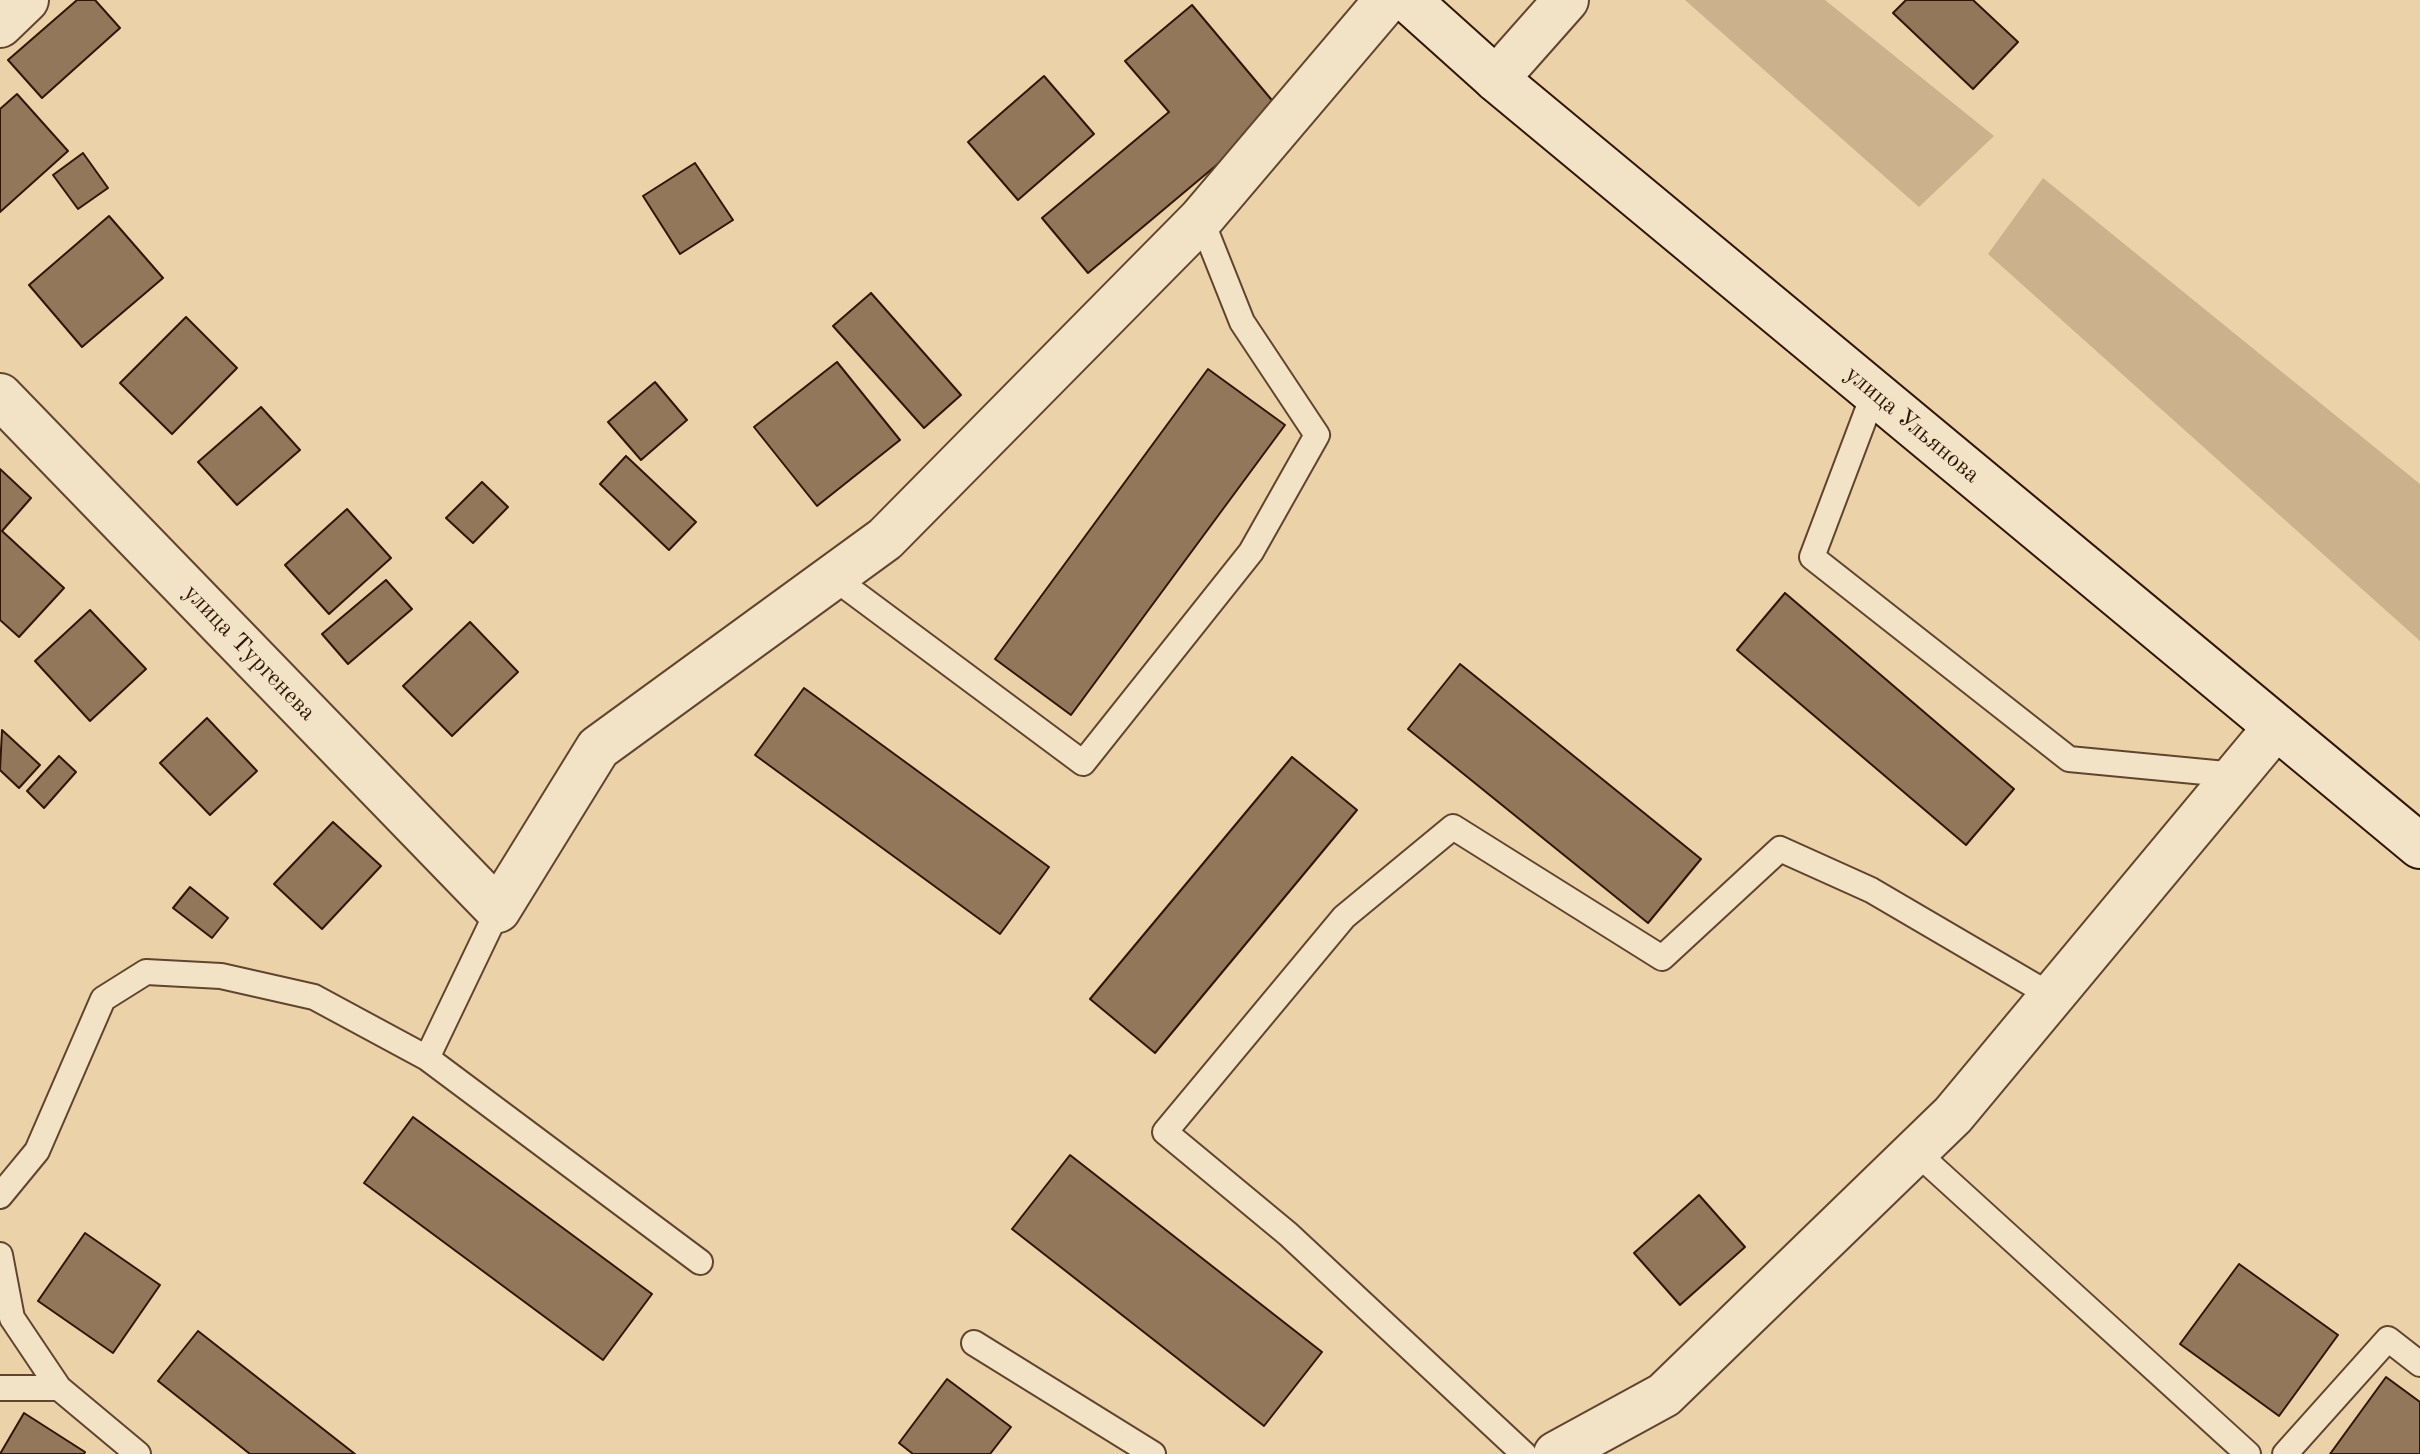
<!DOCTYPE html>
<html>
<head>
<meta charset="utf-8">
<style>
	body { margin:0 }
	canvas { display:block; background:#ebd2a8 }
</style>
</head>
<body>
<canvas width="2420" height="1454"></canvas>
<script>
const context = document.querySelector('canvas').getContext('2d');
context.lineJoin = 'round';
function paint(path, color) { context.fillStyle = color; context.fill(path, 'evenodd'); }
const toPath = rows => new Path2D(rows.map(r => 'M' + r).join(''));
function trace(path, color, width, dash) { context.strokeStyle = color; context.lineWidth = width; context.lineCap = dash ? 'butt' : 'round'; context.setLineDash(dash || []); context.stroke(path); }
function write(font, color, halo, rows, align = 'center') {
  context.font = font + ' "Old Standard TT",serif'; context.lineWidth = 7; context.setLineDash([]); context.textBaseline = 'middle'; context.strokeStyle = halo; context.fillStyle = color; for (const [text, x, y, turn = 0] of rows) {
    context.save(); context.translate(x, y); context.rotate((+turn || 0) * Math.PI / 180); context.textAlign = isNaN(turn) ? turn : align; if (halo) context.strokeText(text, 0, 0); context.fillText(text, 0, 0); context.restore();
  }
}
paint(toPath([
	[1685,0,1825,0,1994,136,1919,207],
	[2043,178,2420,484,2420,641,1988,254]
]), '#cbb28c');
const building = toPath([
	[77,0,95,0,120,28,42,98,8,60,77,0],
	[1906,0,1973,0,2018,42,1973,89,1893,13,1906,0],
	[1192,5,1281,111,1088,273,1042,218,1169,112,1125,61,1192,5],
	[1044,76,1094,134,1018,200,968,142,1044,76],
	[17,94,68,151,0,212,0,109,17,94],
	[83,153,108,188,78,209,53,175,83,153],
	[695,163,733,220,680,254,643,196,695,163],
	[109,216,163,278,82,347,29,285,109,216],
	[871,293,961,395,924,428,833,326,871,293],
	[186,317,237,368,172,434,120,383,186,317],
	[837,362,900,440,817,506,754,427,837,362],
	[1208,369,1285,425,1071,715,995,659,1208,369],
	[655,382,687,420,641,460,608,422,655,382],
	[261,407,300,450,237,505,198,462,261,407],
	[626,456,696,522,669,550,600,484,626,456],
	[0,469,31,498,2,531,64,588,19,637,0,620,0,469],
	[482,482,508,507,473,543,446,518,482,482],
	[347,509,391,558,329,614,285,565,347,509],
	[386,580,412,609,348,664,322,634,386,580],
	[1785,593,2014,789,1966,845,1737,650,1785,593],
	[90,610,146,669,90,721,35,661,90,610],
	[470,622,518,672,452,736,403,686,470,622],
	[1460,664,1701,859,1648,923,1408,729,1460,664],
	[804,688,1049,867,1000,934,755,755,804,688],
	[207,718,257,771,210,815,160,763,207,718],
	[2,730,40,765,19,788,0,770,2,730],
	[59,756,76,772,44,808,27,791,59,756],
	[1292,757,1357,810,1155,1053,1090,999,1292,757],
	[333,822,381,866,322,929,274,884,333,822],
	[190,887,228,918,212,938,173,908,190,887],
	[413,1117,652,1294,603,1360,364,1183,413,1117],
	[1070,1155,1322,1352,1264,1426,1012,1229,1070,1155],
	[1699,1195,1745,1247,1680,1305,1634,1253,1699,1195],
	[85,1233,160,1285,113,1353,38,1301,85,1233],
	[2239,1264,2338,1335,2279,1416,2180,1344,2239,1264],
	[198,1331,355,1454,250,1454,158,1381,198,1331],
	[2386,1377,2420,1402,2420,1454,2330,1454,2386,1377],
	[947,1379,1011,1427,990,1454,913,1454,899,1443,947,1379],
	[24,1413,85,1452,84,1454,0,1454,24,1413]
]);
paint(building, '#92775a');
trace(building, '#311505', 2);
const service = toPath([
	[1874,393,1812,557,2069,759,2236,775],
	[833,577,1083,763,1251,552,1317,435,1242,322,1201,219],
	[427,1058,700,1262],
	[1915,1151,2248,1454],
	[0,1196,37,1151,103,999,146,972,221,976,314,997,427,1058,498,910],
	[0,1255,12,1318,59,1388,138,1454],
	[974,1343,1153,1454],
	[0,1388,59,1388],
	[1524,1454,1288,1234,1165,1132,1344,917,1453,827,1662,958,1780,849,1871,890,2052,996],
	[2285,1454,2388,1339,2420,1364]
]);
const minor = toPath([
	[0,25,26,0],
	[1496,79,1566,0],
	[0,396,498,910,598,748,885,539,1201,219,1387,0],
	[1556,1454,1664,1395,1953,1115,2276,727]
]);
const secondary = toPath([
	[1408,0,1496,79,2420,846]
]);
trace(service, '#60442e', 28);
trace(minor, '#60442e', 48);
trace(secondary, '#311505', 48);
trace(service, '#f2e2c6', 24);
trace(minor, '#f2e2c6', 44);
trace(secondary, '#f2e2c6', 44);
write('24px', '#311505', '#f2e2c6', [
	["улица Ульянова",1912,425,40],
	["улица Тургенева",249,653,46]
]);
</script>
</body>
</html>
